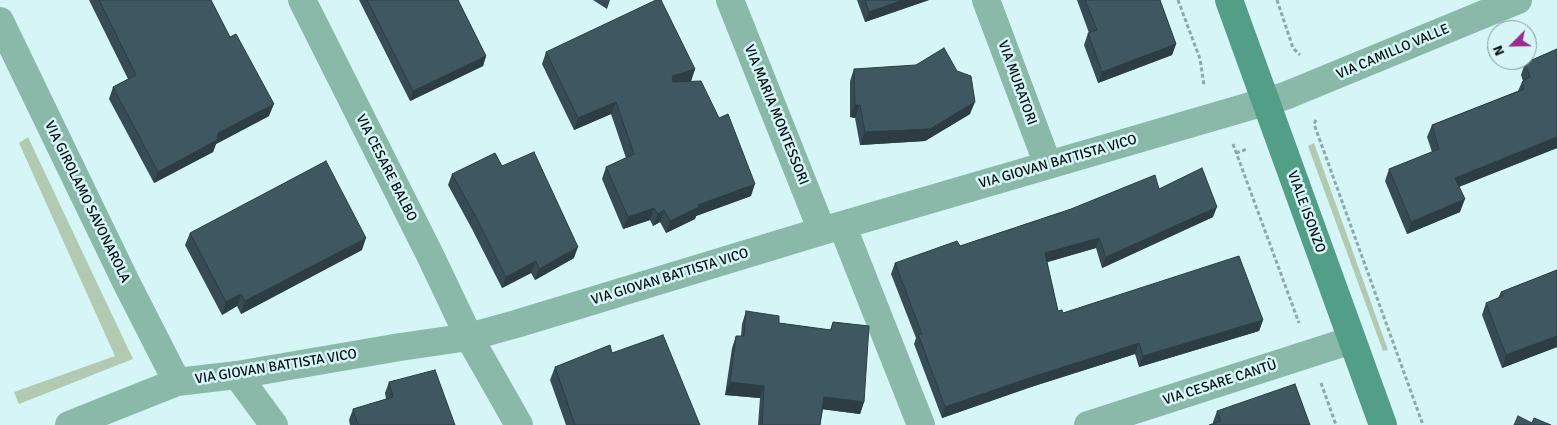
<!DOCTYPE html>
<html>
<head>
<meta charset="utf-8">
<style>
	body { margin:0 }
	#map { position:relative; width:1557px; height:425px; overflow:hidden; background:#d6f5f6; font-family:Signika,sans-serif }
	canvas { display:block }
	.north { position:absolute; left:1487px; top:20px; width:50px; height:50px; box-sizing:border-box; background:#d6f5f6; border:1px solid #82999a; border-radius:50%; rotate:247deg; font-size:14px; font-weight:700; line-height:20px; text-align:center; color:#040e0f }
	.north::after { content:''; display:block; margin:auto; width:18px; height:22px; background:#9a2e90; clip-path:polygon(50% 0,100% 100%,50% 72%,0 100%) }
</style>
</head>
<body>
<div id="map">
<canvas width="1557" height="425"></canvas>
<div class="north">N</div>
</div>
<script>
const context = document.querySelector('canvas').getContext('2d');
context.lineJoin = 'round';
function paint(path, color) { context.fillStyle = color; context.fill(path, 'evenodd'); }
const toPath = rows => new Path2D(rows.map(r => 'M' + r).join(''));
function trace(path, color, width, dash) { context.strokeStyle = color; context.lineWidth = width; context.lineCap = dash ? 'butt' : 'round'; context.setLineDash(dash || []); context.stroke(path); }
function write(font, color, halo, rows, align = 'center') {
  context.font = font + ' Signika,sans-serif'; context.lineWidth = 5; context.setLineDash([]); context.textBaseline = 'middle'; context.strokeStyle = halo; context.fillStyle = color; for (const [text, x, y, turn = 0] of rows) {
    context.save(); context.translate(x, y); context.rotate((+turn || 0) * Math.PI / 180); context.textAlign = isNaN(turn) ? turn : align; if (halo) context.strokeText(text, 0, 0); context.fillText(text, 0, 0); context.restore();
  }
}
paint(toPath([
	[28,137,133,359,19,404,14,392,115,356,19,143],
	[1314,143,1388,350,1383,351,1308,146]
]), '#b2cab2');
trace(toPath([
	[1178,0,1200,59,1204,85],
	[1277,0,1293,48,1300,55],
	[1316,120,1314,124,1423,425],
	[1233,144,1299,323],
	[1236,153,1247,149],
	[1321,383,1336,425]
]), '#90a8a9', 3, [4, 2.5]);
trace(toPath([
	[302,0,430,255,469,337,519,425],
	[730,0,822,231],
	[986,0,1048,165],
	[0,21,126,282,177,382],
	[842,225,921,425],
	[237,375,274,425],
	[69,425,177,382,237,375,400,347,469,337,516,324,822,231,1285,96,1518,0],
	[1088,425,1352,340]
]), '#8ab9a9', 28);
trace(toPath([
	[1229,0,1383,425]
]), '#539e87', 28);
paint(toPath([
	[89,0,211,0,269,116,216,144,213,152,154,183,109,99,113,87,128,79],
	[359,0,458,0,486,56,483,66,410,101],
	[593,0,610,0,607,9],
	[857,0,929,0,865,22],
	[1077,0,1160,0,1176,44,1172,55,1098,83,1084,45,1088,33,1089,33],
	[1557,49,1557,148,1459,187,1460,212,1407,234,1385,181,1389,169,1432,152,1427,137,1432,125,1518,91,1522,82,1523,81,1521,75,1525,63],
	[546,52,695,69,691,81,688,81,751,196,696,216,695,219,666,233,660,222,653,226,650,220,623,229,602,179,606,167,626,158,611,114,574,130,542,64],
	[854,69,970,114,925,141,860,145,855,118,850,117,850,81],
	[502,166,574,258,535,280,531,273,502,288,472,229,448,185,452,174],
	[1159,189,1213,217,1102,268,1096,248,1047,262,1058,311,1063,313,1263,320,1259,331,1139,367,1135,354,1031,387,942,418,914,344,916,338,891,274,895,263,960,246],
	[190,233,362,250,241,314,237,306,222,315,185,245],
	[1557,270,1557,347,1502,368,1482,315,1486,303,1498,298,1501,292],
	[746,311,779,323,830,330,833,322,864,402,860,414,823,409,820,425,758,425,760,398,725,395,732,348,736,336,741,336,742,324],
	[612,353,700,425,566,425,550,380,555,367],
	[389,382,455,425,350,425,349,420,353,409,386,399,385,393],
	[1217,411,1310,425,1213,424,1213,422]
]), '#364b53');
paint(toPath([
	[903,0,929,0,865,22,869,12],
	[1176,44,1172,55,1098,83,1102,72],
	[486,56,483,66,410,101,413,91],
	[695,69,691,81,668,88,672,76],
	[616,102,611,114,574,130,578,118],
	[975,102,970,114,925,141,860,145,865,132],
	[274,104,269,116,216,144,213,152,154,183,158,172,218,133],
	[855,105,860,105,855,118,850,117],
	[1557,137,1557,148,1450,190,1455,178],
	[755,184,751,196,696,216,695,219,666,233,670,221,698,205],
	[1465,199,1460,212,1407,234,1411,222],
	[1217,207,1213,217,1102,268,1106,257],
	[654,208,650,220,623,229,628,217],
	[664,210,660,222,653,226,658,214],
	[366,238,362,250,241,314,245,301],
	[1099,238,1096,248,1041,264,1045,253],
	[578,247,574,258,535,280,539,269],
	[536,261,531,273,502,288,506,277],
	[241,294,237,306,222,315,226,302],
	[1263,320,1259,331,1139,367,1143,356],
	[1557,336,1557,347,1502,368,1506,355],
	[1139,343,1135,354,1031,387,942,418,945,407,1035,376],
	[730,382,764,386,760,398,725,395],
	[824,397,864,402,860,414,820,409]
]), '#2c3d43');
const building = toPath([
	[99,0,211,0,230,37,236,34,274,104,218,133,217,140,158,172,113,87,136,75,99,0],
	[367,0,458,0,486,56,413,91,367,0],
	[656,0,661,0,695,69,672,76,673,82,701,81,719,118,728,114,755,184,698,205,699,207,670,221,664,210,658,214,654,208,628,217,606,167,634,154,616,102,578,118,546,52,656,0],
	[865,0,903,0,869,12,865,0],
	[1085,0,1160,0,1176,44,1102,72,1088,33,1097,30,1085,0],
	[944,48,957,71,971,76,975,102,930,129,865,132,860,105,855,105,854,69,916,65,944,48],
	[1557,49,1557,137,1455,178,1465,199,1411,222,1389,169,1439,149,1432,125,1524,89,1522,82,1530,77,1525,63,1557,49],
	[534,152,578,247,539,269,536,261,506,277,476,217,452,174,495,153,502,166,534,152],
	[326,161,366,238,245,301,241,294,226,302,190,233,326,161],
	[1202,168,1217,207,1106,257,1099,238,1045,253,1058,311,1062,310,1063,313,1239,256,1263,320,1143,356,1139,343,1035,376,945,407,918,334,922,334,895,263,957,241,960,246,1071,209,1155,175,1159,189,1202,168],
	[1557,270,1557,336,1506,355,1486,303,1503,296,1501,292,1557,270],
	[746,311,779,316,779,323,831,330,833,322,869,326,864,402,824,397,820,425,762,425,764,386,730,382,736,336,744,336,746,311],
	[663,335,700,425,575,425,555,367,610,345,612,353,663,335],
	[435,370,455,425,358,425,353,409,393,397,389,382,435,370],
	[1295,384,1310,425,1209,425,1221,421,1217,411,1295,384],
	[1518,416,1532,423,1534,418,1551,425,1514,425,1518,416]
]);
paint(building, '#3f5760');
trace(building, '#2c3d43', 1);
write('14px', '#040e0f', '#d6f5f6', [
	["VIA CAMILLO VALLE",1393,52,-23],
	["VIA MURATORI",1017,83,70],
	["VIA MARIA MONTESSORI",776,115,68],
	["VIA GIOVAN BATTISTA VICO",1058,162,-16],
	["VIA CESARE BALBO",386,168,63],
	["VIA GIROLAMO SAVONAROLA",87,202,64],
	["VIALE ISONZO",1306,212,70],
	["VIA GIOVAN BATTISTA VICO",670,277,-17],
	["VIA GIOVAN BATTISTA VICO",276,367,-9],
	["VIA CESARE CANTÙ",1220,383,-18]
]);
</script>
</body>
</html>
